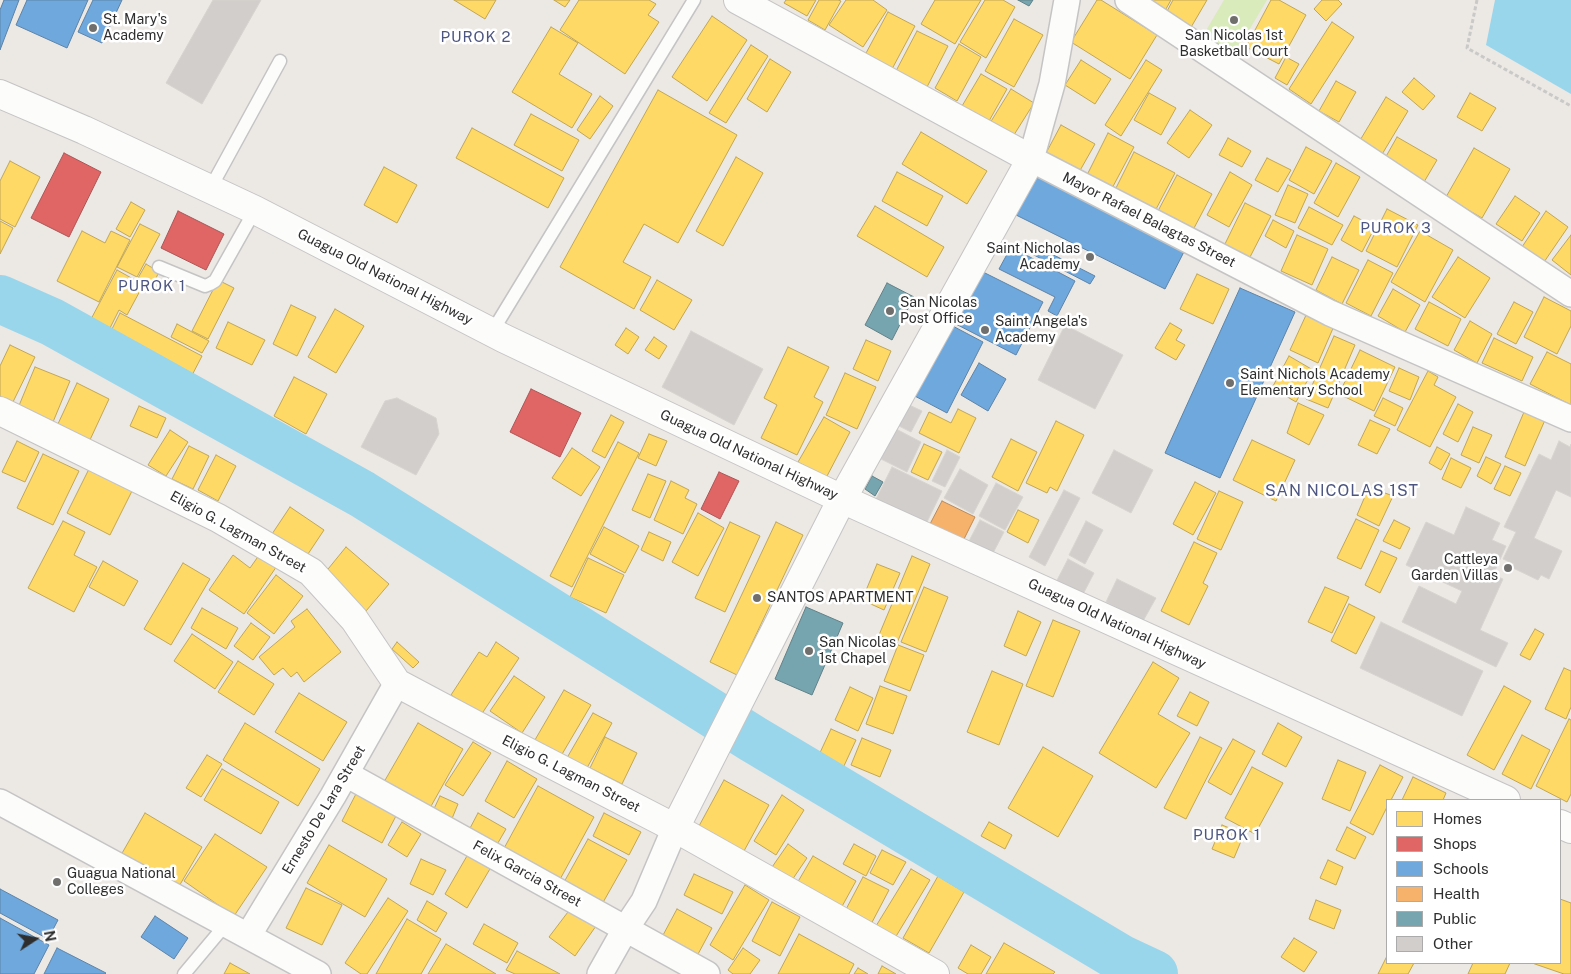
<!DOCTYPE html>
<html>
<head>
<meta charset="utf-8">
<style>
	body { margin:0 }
	#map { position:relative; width:1571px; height:974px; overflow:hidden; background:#ece8e4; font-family:"Public Sans",sans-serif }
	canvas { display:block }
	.legend { position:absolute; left:1386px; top:799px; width:175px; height:165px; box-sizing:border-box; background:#fff; border:1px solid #ababab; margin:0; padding:6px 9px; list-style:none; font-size:15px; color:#2e2e2e }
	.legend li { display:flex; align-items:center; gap:10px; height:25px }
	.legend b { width:25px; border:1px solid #ababab }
	.north { position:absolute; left:10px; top:914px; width:50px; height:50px; -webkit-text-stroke:4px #fff; paint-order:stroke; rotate:79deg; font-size:14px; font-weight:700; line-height:20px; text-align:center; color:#2e2e2e }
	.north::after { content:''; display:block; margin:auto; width:18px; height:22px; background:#2e2e2e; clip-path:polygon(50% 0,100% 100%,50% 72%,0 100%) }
</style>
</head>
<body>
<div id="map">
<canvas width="1571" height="974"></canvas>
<ul class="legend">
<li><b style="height:14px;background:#ffd966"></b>Homes</li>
<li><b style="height:14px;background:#e06666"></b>Shops</li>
<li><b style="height:14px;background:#6fa8dc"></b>Schools</li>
<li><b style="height:14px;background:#f6b26b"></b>Health</li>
<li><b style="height:14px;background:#76a5af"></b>Public</li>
<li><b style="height:14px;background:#d1cecb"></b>Other</li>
</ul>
<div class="north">N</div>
</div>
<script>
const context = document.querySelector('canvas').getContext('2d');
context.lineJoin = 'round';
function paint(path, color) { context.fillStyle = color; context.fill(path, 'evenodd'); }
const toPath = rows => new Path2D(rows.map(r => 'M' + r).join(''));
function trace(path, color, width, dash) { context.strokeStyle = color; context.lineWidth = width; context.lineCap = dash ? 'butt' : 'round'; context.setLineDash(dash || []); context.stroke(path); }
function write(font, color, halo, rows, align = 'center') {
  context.font = font + ' "Public Sans",sans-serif'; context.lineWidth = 5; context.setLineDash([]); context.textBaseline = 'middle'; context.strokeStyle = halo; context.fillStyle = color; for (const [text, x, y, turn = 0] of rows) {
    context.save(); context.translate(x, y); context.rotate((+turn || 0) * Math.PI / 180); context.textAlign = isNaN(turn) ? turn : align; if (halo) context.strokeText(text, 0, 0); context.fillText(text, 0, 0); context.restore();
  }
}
paint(toPath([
	[1224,0,1267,0,1233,57,1201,39]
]), '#d9eabb');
paint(toPath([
	[1495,0,1571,0,1571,94,1486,45]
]), '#99d6ec');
const homes = toPath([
	[454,0,496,0,485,19,454,0],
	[554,0,570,0,565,7,554,0],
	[579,0,649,0,656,4,648,15,659,22,625,74,560,30,579,0],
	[786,0,816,0,807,16,784,3,786,0],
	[819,0,838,0,841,1,825,30,808,20,819,0],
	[846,0,873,0,887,10,863,47,829,25,846,0],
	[935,0,981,0,955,44,921,24,935,0],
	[985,0,1003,0,1015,7,986,58,960,42,985,0],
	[1097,0,1101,0,1157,35,1130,79,1071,42,1097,0],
	[1135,0,1171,0,1162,16,1135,0],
	[1173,0,1207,0,1190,29,1165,15,1173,0],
	[1271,0,1279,0,1306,15,1279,64,1246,47,1271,0],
	[1322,0,1338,0,1342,4,1326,21,1314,9,1322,0],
	[888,12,915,26,892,69,865,55,888,12],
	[712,16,747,40,707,101,672,77,712,16],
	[1014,19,1043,35,1014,87,985,71,1014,19],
	[1332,22,1354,37,1311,104,1289,89,1332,22],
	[551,27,578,43,559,74,592,94,572,128,512,92,551,27],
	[917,31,948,46,927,87,896,71,917,31],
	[959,44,981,57,957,101,935,88,959,44],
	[751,45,768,56,726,123,709,113,751,45],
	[1286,57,1299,64,1287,85,1275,78,1286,57],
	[770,59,791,72,767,112,747,99,770,59],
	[1081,60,1111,79,1095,104,1065,85,1081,60],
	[1146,60,1162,70,1121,136,1105,125,1146,60],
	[981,74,1007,89,989,121,962,106,981,74],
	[1414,78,1435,96,1423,110,1402,92,1414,78],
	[1336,81,1356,92,1339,122,1319,111,1336,81],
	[1011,89,1034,103,1012,138,990,123,1011,89],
	[658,90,737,135,678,243,644,224,623,262,651,277,634,309,560,267,658,90],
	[1149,93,1176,108,1161,135,1134,120,1149,93],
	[1470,93,1496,108,1482,131,1457,117,1470,93],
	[600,96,613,106,590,139,577,130,600,96],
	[1386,97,1408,111,1381,156,1359,142,1386,97],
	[1190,110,1212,125,1189,158,1167,143,1190,110],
	[531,114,579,140,562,171,514,145,531,114],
	[1061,125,1095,144,1078,174,1045,155,1061,125],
	[472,128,564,178,548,208,456,158,472,128],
	[921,132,987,171,967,204,902,164,921,132],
	[1108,133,1134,147,1110,192,1085,179,1108,133],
	[1397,137,1437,160,1424,182,1384,160,1397,137],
	[1228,138,1251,151,1242,167,1219,155,1228,138],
	[1306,147,1332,161,1314,194,1289,180,1306,147],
	[1474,148,1510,169,1482,218,1446,197,1474,148],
	[1134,152,1175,173,1154,213,1114,192,1134,152],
	[736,157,763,173,723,246,696,231,736,157],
	[1267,158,1291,170,1278,192,1255,180,1267,158],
	[10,161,40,177,15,227,0,219,0,181,10,161],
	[1336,163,1360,177,1338,217,1314,203,1336,163],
	[384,167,417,185,397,223,364,205,384,167],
	[897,172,943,196,927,226,882,201,897,172],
	[1230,172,1252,185,1229,227,1207,215,1230,172],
	[1177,175,1212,194,1193,230,1158,211,1177,175],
	[1288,185,1308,194,1295,223,1275,215,1288,185],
	[1515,196,1540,213,1522,241,1496,224,1515,196],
	[131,202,145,210,130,237,116,229,131,202],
	[1245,203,1271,216,1249,259,1224,246,1245,203],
	[875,206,944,247,927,277,857,236,875,206],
	[1309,207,1343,225,1332,245,1298,228,1309,207],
	[1387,209,1418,225,1397,267,1366,251,1387,209],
	[1546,211,1568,227,1542,265,1520,250,1546,211],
	[1354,216,1375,227,1362,252,1341,240,1354,216],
	[1273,220,1294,231,1286,248,1265,236,1273,220],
	[0,221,13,228,0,254,0,221],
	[140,224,160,234,137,277,117,267,140,224],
	[82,231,105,243,111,231,130,240,99,302,57,281,82,231],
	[1420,231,1453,250,1425,302,1391,282,1420,231],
	[1297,235,1328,249,1312,285,1281,271,1297,235],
	[1571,235,1571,275,1552,260,1571,235],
	[1332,257,1359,270,1342,304,1316,290,1332,257],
	[1458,257,1490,278,1465,318,1432,297,1458,257],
	[1368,260,1393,273,1371,316,1346,303,1368,260],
	[146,264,159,272,149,292,134,285,146,264],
	[117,270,135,280,133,285,141,289,127,315,119,310,109,330,90,321,117,270],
	[1197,274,1229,289,1213,324,1180,309,1197,274],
	[218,280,234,288,208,339,192,331,218,280],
	[657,280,692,300,674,330,640,310,657,280],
	[1393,289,1420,305,1405,332,1378,316,1393,289],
	[1544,297,1571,311,1571,326,1557,354,1524,337,1544,297],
	[1429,302,1461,319,1448,346,1415,329,1429,302],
	[1514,302,1533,312,1516,344,1497,334,1514,302],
	[291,305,316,317,297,356,273,344,291,305],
	[335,309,364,326,336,373,308,357,335,309],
	[120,313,202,356,189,381,135,353,139,345,111,331,120,313],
	[1307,313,1334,326,1318,363,1290,350,1307,313],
	[1470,321,1492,334,1477,363,1454,350,1470,321],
	[228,322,265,340,252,365,216,348,228,322],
	[1170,323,1182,330,1176,340,1185,345,1176,360,1155,348,1170,323],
	[177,324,209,341,202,353,171,337,177,324],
	[626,328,639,337,628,354,615,345,626,328],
	[1334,336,1355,345,1328,408,1306,399,1334,336],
	[654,337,667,346,659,359,645,350,654,337],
	[1494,338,1533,357,1522,381,1482,363,1494,338],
	[866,340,891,351,878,381,853,369,866,340],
	[10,345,35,357,11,406,0,400,0,366,10,345],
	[788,347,829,367,814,397,823,402,797,455,761,438,777,405,764,398,788,347],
	[1360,350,1395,367,1374,411,1339,394,1360,350],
	[1547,352,1571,364,1571,405,1530,384,1547,352],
	[1289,356,1313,370,1296,402,1272,388,1289,356],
	[35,367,70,381,53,422,18,408,35,367],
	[1399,368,1419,377,1410,400,1389,391,1399,368],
	[1428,371,1438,377,1434,385,1456,397,1430,447,1397,430,1428,371],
	[845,373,876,387,857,429,826,415,845,373],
	[294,377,327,394,306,434,274,416,294,377],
	[77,383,109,399,89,442,57,426,77,383],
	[1383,398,1403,408,1395,426,1374,416,1383,398],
	[1298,403,1324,415,1309,445,1287,433,1298,403],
	[1458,404,1473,412,1458,442,1443,434,1458,404],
	[139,406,166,418,157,438,130,426,139,406],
	[958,409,976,418,959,453,919,433,929,412,951,423,958,409],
	[1524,412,1545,420,1525,466,1505,457,1524,412],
	[611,415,624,422,605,458,592,451,611,415],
	[824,417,850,432,826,478,798,462,824,417],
	[1370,420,1390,429,1377,454,1358,445,1370,420],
	[1056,421,1084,435,1057,491,1050,487,1047,493,1026,483,1056,421],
	[1473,427,1492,435,1479,463,1461,455,1473,427],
	[170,430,188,442,166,476,148,465,170,430],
	[649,434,667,441,656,466,638,458,649,434],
	[1011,439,1037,452,1018,491,992,477,1011,439],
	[1252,440,1295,460,1276,501,1233,480,1252,440],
	[17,441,39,452,25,482,2,472,17,441],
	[618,442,639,453,572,587,550,576,618,442],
	[924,444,942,452,928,480,911,472,924,444],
	[189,446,209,456,193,489,172,479,189,446],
	[1437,447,1450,454,1441,470,1429,463,1437,447],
	[572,448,600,467,581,496,552,478,572,448],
	[43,454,79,471,53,525,17,508,43,454],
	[216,455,236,466,218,501,198,490,216,455],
	[1486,457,1501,464,1491,484,1477,476,1486,457],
	[1451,458,1471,468,1461,488,1442,479,1451,458],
	[1505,466,1521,473,1510,496,1494,489,1505,466],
	[90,467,133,489,110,535,67,513,90,467],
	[648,474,666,481,650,518,632,510,648,474],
	[671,481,689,490,685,498,697,504,683,534,654,520,671,481],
	[1195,482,1216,493,1193,535,1173,524,1195,482],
	[1369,487,1393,496,1379,526,1357,515,1369,487],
	[1219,491,1243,502,1221,550,1197,539,1219,491],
	[290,507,324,530,306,557,272,534,290,507],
	[1018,510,1039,520,1028,543,1007,532,1018,510],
	[698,513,724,528,698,576,672,562,698,513],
	[1356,519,1379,530,1361,569,1337,558,1356,519],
	[1394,520,1410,528,1400,549,1383,541,1394,520],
	[63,521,85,532,74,555,97,567,74,612,28,588,63,521],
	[730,522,760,536,725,612,695,598,730,522],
	[776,522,803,535,737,675,710,662,776,522],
	[604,527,639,546,625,573,590,554,604,527],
	[649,532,671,542,663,561,641,550,649,532],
	[1194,542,1217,553,1203,583,1208,586,1189,625,1161,611,1194,542],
	[346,547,389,584,366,611,324,574,346,547],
	[262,551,279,563,244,614,209,590,233,555,250,568,262,551],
	[1381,551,1397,558,1380,593,1365,585,1381,551],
	[912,556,930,564,897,643,879,635,912,556],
	[588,558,624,575,606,613,570,597,588,558],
	[103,561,138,581,124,606,89,587,103,561],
	[183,563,210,579,171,645,144,629,183,563],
	[877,564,900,573,884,610,862,600,877,564],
	[276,575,303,596,274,634,247,613,276,575],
	[924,587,948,597,926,652,901,642,924,587],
	[1325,587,1349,597,1332,633,1308,622,1325,587],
	[1349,604,1375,617,1356,654,1331,641,1349,604],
	[202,608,238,628,226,649,191,628,202,608],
	[307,609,341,652,304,682,297,672,291,677,283,668,274,675,259,657,295,627,291,621,307,609],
	[1018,611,1041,622,1026,656,1004,646,1018,611],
	[1053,620,1080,631,1053,697,1026,686,1053,620],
	[251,623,270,637,253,660,234,646,251,623],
	[1535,629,1544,634,1530,660,1520,655,1535,629],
	[192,634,233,662,215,689,174,661,192,634],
	[397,642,419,662,413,668,392,649,397,642],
	[496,642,519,658,481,715,451,695,479,652,487,657,496,642],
	[898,645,924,655,910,691,884,681,898,645],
	[238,661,274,684,254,715,218,692,238,661],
	[1153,662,1179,678,1158,714,1190,733,1156,788,1099,753,1153,662],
	[1564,668,1571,671,1571,707,1566,719,1545,709,1564,668],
	[992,671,1023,684,999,745,967,732,992,671],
	[514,676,545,697,522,733,490,711,514,676],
	[880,686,907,696,893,734,866,724,880,686],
	[1504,686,1531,701,1494,770,1467,755,1504,686],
	[850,687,873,698,858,731,835,720,850,687],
	[564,690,591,705,558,761,532,745,564,690],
	[1190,692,1209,702,1197,726,1177,716,1190,692],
	[299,693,347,722,323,761,275,732,299,693],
	[593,713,612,723,583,775,564,763,593,713],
	[1569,719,1571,720,1571,794,1567,802,1536,786,1569,719],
	[245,723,320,769,298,806,223,760,245,723],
	[418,723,463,749,430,808,384,782,418,723],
	[1278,723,1302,737,1286,767,1262,754,1278,723],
	[831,729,856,740,843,768,818,757,831,729],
	[1522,735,1550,750,1531,789,1502,774,1522,735],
	[605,737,637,753,622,784,590,768,605,737],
	[1200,737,1222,748,1186,819,1164,808,1200,737],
	[862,738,891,750,880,777,851,765,862,738],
	[1233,739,1255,751,1231,795,1208,782,1233,739],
	[473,742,491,753,463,796,445,785,473,742],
	[1043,747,1093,776,1058,837,1008,808,1043,747],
	[207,755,222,764,201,797,186,788,207,755],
	[1338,760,1366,772,1350,811,1322,799,1338,760],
	[507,761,537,779,514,818,485,801,507,761],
	[1380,765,1403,777,1391,800,1387,800,1387,807,1373,835,1350,823,1380,765],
	[1252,767,1283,783,1255,834,1225,818,1252,767],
	[222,769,279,802,261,834,204,800,222,769],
	[1413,777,1446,793,1443,800,1402,800,1413,777],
	[724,780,769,805,744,851,699,826,724,780],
	[538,786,594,817,558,883,502,852,538,786],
	[357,792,397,814,382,843,342,821,357,792],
	[782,795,804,810,776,855,754,841,782,795],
	[440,796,458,804,451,821,432,813,440,796],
	[145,813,202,847,178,888,121,855,145,813],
	[478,813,506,829,495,848,468,832,478,813],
	[604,813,641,832,629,855,593,836,604,813],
	[402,822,421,834,407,857,388,845,402,822],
	[989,822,1012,835,1005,849,981,836,989,822],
	[1222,825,1244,834,1234,858,1212,849,1222,825],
	[1347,827,1366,837,1355,859,1336,850,1347,827],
	[215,834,267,867,234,916,184,881,215,834],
	[588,839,627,860,601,906,563,884,588,839],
	[788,844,807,858,790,883,770,870,788,844],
	[854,844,876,856,866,876,843,864,854,844],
	[329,845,387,879,365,917,307,883,329,845],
	[471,849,494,862,467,908,445,894,471,849],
	[882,850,906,862,893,885,870,873,882,850],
	[813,856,856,881,840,910,796,885,813,856],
	[421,859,446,870,433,895,410,884,421,859],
	[1328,860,1343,867,1336,885,1320,878,1328,860],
	[911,869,930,880,895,938,876,926,911,869],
	[694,874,733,892,722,914,684,895,694,874],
	[938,876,964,892,929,953,903,938,938,876],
	[863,877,889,890,869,928,843,915,863,877],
	[745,885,769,900,733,960,710,945,745,885],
	[306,888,342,905,322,945,286,928,306,888],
	[388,898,408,911,367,974,361,974,345,963,388,898],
	[1560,899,1571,903,1571,974,1564,974,1532,963,1560,963,1560,899],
	[1316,900,1341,910,1334,929,1309,919,1316,900],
	[427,901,447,913,436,932,417,920,427,901],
	[772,902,800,917,780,956,752,941,772,902],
	[571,908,596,926,575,956,549,937,571,908],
	[677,909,712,928,697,956,662,937,677,909],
	[407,919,441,939,421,974,376,974,407,919],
	[484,924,518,943,507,963,473,944,484,924],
	[799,934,854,964,849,974,778,974,799,934],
	[1294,938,1317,952,1304,972,1281,957,1294,938],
	[1004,943,1055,972,1053,974,986,974,1004,943],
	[446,944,496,974,428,974,446,944],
	[971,945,991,957,981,974,968,974,958,968,971,945],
	[743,948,760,960,750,974,733,974,728,970,743,948],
	[517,951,560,974,515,974,506,970,517,951],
	[1387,956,1387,963,1414,963,1408,974,1378,974,1387,956],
	[230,963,250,974,224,974,230,963],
	[1473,963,1510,963,1505,974,1468,974,1473,963],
	[882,966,896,974,878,974,882,966],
	[858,968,868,974,854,974,858,968]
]);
paint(homes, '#ffd966');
trace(homes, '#c0a655', 1);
const shops = toPath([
	[64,153,101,172,69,237,31,218,64,153],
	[178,211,224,234,206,270,161,248,178,211],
	[531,389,581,413,560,457,510,432,531,389],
	[719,472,739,481,720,519,701,509,719,472]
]);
paint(shops, '#e06666');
trace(shops, '#ab5555', 1);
const schools = toPath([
	[4,0,19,0,0,50,0,10,4,0],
	[27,0,88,0,67,48,16,25,27,0],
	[93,0,122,0,102,43,78,32,93,0],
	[1032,166,1188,244,1165,289,1010,212,1032,166],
	[1036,246,1095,276,1090,284,1032,254,1036,246],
	[1011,247,1075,281,1057,316,1048,311,1055,297,999,269,1011,247],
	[977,269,1043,302,1016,355,950,321,977,269],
	[1240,288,1295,312,1220,478,1165,453,1240,288],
	[947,323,983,342,947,413,911,394,947,323],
	[979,363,1006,379,988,411,961,395,979,363],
	[0,889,58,920,48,939,0,913,0,889],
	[155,916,188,938,174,959,141,937,155,916],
	[0,918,49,945,34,974,0,974,0,918],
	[57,948,106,973,105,974,44,974,57,948]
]);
paint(schools, '#6fa8dc');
trace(schools, '#5c83a8', 1);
const health = toPath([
	[942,501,975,517,963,541,930,524,942,501]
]);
paint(health, '#f6b26b');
trace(health, '#ba8a59', 1);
const public = toPath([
	[1018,0,1033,0,1029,6,1018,0],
	[887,283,914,297,892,340,865,325,887,283],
	[872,476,883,482,875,496,865,489,872,476],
	[806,607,843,623,812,695,775,679,806,607]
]);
paint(public, '#76a5af');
trace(public, '#608188', 1);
trace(toPath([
	[0,299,52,322,362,494,753,739,1122,959,1154,974]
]), '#99d6ec', 48);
const building = toPath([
	[213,0,261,0,202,104,166,83,213,0],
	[1065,325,1123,355,1095,409,1038,380,1065,325],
	[691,331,763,369,734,425,662,387,691,331],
	[397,398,436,418,439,434,416,475,361,447,385,401,397,398],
	[905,403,922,411,911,432,895,424,905,403],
	[896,429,921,442,907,472,881,459,896,429],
	[1559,441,1570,447,1571,444,1571,497,1556,490,1534,538,1562,551,1549,579,1541,575,1538,580,1513,568,1514,564,1503,559,1516,532,1504,527,1539,454,1551,460,1559,441],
	[947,450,960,457,945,487,932,481,947,450],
	[1114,450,1153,470,1131,513,1092,493,1114,450],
	[892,467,942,491,926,524,876,499,892,467],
	[960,469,988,485,973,514,944,498,960,469],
	[996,483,1023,497,1005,530,979,516,996,483],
	[1064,490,1080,498,1045,566,1029,557,1064,490],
	[1466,507,1500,523,1492,540,1506,546,1493,575,1503,579,1480,630,1508,643,1496,667,1402,622,1419,586,1456,604,1462,591,1406,565,1426,522,1454,535,1466,507],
	[980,520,1004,532,992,555,968,543,980,520],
	[1086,521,1103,530,1085,564,1069,555,1086,521],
	[1068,559,1094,573,1079,602,1053,588,1068,559],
	[1117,579,1156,598,1143,621,1106,602,1117,579],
	[1381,622,1483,671,1462,716,1360,668,1381,622]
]);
paint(building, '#d1cecb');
trace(building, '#d7d4d0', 1);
const service = toPath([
	[210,189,280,61],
	[159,267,205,286,210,284,215,281,255,210],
	[492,332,694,0],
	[184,974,226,924]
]);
const minor = toPath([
	[1067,0,1052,84,1031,159,1330,313,1571,419],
	[1128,0,1571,294],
	[346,774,707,974],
	[0,802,318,974],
	[248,936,333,796,397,683],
	[600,974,626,928,644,901,675,828]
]);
const tertiary = toPath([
	[0,411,218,518,311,572,354,619,397,683,491,733,675,828,935,974],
	[675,828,842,499,1031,159,738,0]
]);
const secondary = toPath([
	[0,94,84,130,255,210,503,338,842,499,1506,800],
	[1560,824,1571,829]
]);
trace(service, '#c5c4c5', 15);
trace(minor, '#c5c4c5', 28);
trace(tertiary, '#c5c4c5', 30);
trace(secondary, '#c5c4c5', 30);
trace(toPath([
	[1477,0,1467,48,1571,106]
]), '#c9c9c8', 3, [4, 2.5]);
trace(service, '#fcfcfb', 12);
trace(minor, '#fcfcfb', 25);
trace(tertiary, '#fcfcfb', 28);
trace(secondary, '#fcfcfb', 28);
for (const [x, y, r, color] of [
	[1234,20,5,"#706f6e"],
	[93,28,5,"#706f6e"],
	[1090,257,5,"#706f6e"],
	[890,311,5,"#706f6e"],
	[985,330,5,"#706f6e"],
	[1230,383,5,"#706f6e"],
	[1508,568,5,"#706f6e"],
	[757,598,5,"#706f6e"],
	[809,651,5,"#706f6e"],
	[57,882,5,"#706f6e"]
]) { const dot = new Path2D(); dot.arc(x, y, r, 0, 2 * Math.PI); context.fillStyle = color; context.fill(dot); trace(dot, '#fff', 2); }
write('14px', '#2e2e2e', '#fff', [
	["St. Mary's",103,20],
	["Academy",103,36],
	["San Nicolas 1st",1234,36,"center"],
	["Basketball Court",1234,52,"center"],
	["Saint Nicholas",1080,249,"right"],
	["Academy",1080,265,"right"],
	["San Nicolas",900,303],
	["Post Office",900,319],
	["Saint Angela's",995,322],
	["Academy",995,338],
	["Saint Nichols Academy",1240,375],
	["Elementary School",1240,391],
	["Cattleya",1498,560,"right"],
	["Garden Villas",1498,576,"right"],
	["SANTOS APARTMENT",767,598],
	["San Nicolas",819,643],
	["1st Chapel",819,659],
	["Guagua National",67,874],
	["Colleges",67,890]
], 'left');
write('14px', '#2e2e2e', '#fff', [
	["Mayor Rafael Balagtas Street",1149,220,27],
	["Guagua Old National Highway",385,277,27],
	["Guagua Old National Highway",749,455,25],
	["Eligio G. Lagman Street",238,532,29],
	["Guagua Old National Highway",1117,624,25],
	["Eligio G. Lagman Street",571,774,27],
	["Ernesto De Lara Street",324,810,-59],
	["Felix Garcia Street",527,874,29]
]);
context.letterSpacing = '1px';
write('15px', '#4d5680', '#fff', [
	["PUROK 2",476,37],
	["PUROK 3",1396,228],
	["PUROK 1",152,286],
	["PUROK 1",1227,835]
]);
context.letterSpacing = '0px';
context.letterSpacing = '1px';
write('16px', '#4d5680', '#fff', [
	["SAN NICOLAS 1ST",1342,491]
]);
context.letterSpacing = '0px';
</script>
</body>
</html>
